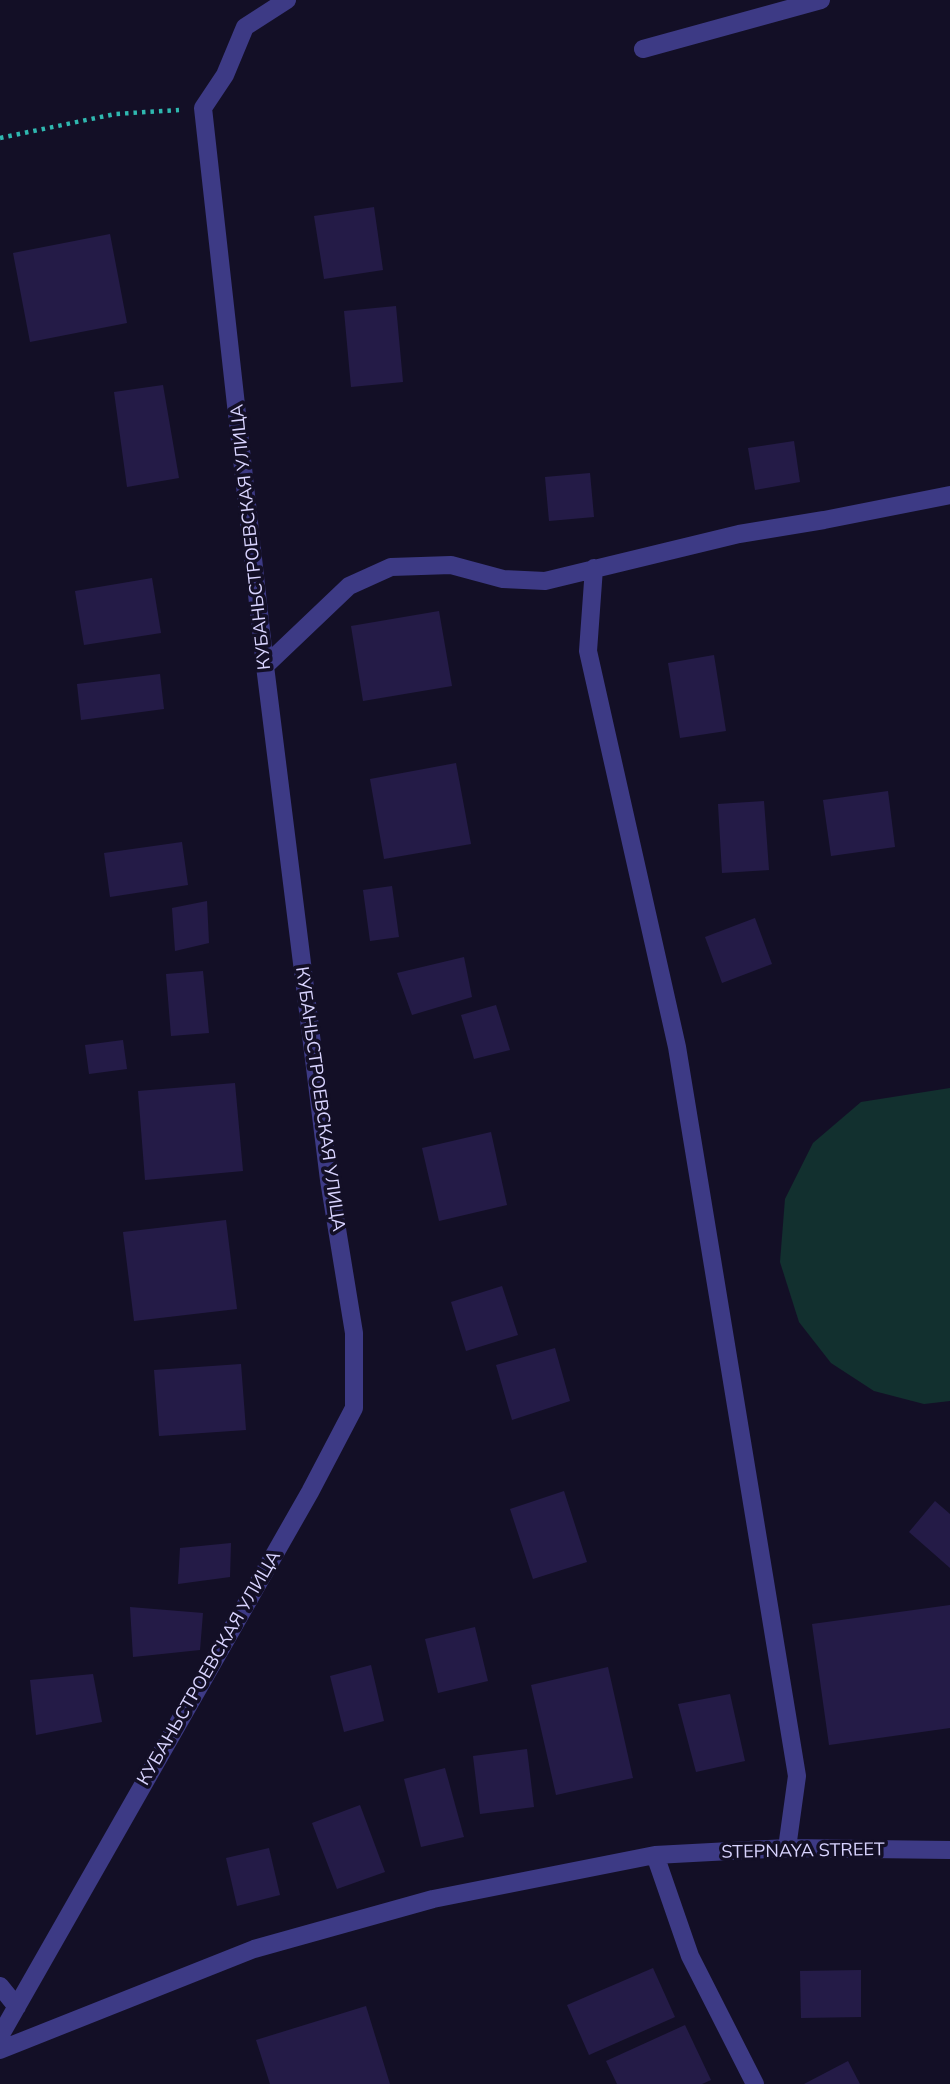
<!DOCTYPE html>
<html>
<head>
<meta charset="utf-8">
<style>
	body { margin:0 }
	canvas { display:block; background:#130f26 }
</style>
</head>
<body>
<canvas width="950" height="2084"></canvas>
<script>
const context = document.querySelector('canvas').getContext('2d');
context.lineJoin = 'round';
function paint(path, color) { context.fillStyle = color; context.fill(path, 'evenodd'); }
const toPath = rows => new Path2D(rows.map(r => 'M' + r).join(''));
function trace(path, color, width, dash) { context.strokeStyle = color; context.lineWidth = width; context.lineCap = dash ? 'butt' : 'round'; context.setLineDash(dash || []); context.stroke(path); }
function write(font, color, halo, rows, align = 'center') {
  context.font = font + ' Mulish,sans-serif'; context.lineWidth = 7; context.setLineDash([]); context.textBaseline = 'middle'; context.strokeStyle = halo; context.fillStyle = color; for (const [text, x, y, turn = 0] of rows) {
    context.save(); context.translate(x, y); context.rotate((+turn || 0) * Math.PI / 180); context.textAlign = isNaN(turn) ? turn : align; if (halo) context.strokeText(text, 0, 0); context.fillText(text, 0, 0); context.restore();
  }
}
paint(toPath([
	[950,1088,950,1401,924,1404,874,1391,831,1363,799,1322,780,1262,785,1199,813,1143,861,1102]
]), '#12302f');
paint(toPath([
	[374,207,383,270,324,279,314,216],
	[110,234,127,323,30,342,13,253],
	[396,306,403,382,351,387,344,311],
	[163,385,179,478,127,487,114,392],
	[794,441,800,482,755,490,748,448],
	[590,473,594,517,549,521,545,477],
	[152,578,161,633,84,645,75,591],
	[439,611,452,686,363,701,351,626],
	[714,655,726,731,680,738,668,663],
	[160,674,164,709,81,720,77,684],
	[456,763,471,844,384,859,370,779],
	[888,791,895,847,831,856,823,800],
	[764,801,769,870,722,873,718,804],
	[182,842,188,885,110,897,104,853],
	[392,886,399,937,370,941,363,890],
	[207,901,209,943,175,951,172,908],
	[755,918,772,964,722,983,705,937],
	[464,957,472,997,412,1015,397,973],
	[203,971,209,1033,171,1036,166,974],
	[496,1005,510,1050,474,1059,461,1015],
	[123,1040,127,1069,89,1074,85,1045],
	[235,1083,243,1171,145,1180,138,1091],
	[491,1132,507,1205,439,1221,422,1148],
	[226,1220,237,1309,134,1321,123,1232],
	[502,1286,518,1335,466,1351,451,1302],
	[555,1348,570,1401,512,1420,496,1365],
	[241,1364,246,1430,159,1436,154,1370],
	[564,1491,587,1562,533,1579,510,1509],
	[935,1501,950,1514,950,1568,909,1532],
	[231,1543,230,1577,178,1584,180,1548],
	[950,1605,950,1728,829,1745,812,1624],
	[130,1607,203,1613,200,1650,133,1657],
	[475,1627,488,1681,438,1693,425,1639],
	[371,1665,384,1721,344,1732,330,1676],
	[608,1667,633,1778,556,1795,531,1685],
	[93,1674,102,1722,36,1735,30,1680],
	[730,1694,745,1761,696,1772,678,1704],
	[527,1749,534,1807,480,1814,473,1756],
	[445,1768,464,1837,421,1847,404,1779],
	[360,1805,385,1872,337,1889,312,1823],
	[269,1848,280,1895,237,1906,226,1858],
	[653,1968,675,2017,589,2055,567,2005],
	[861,1970,861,2017,801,2018,800,1971],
	[366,2006,390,2084,270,2084,256,2040],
	[685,2025,711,2080,702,2084,617,2084,606,2061],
	[848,2061,860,2084,804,2084]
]), '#241b47');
trace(toPath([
	[0,138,115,114,179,110]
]), '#2fb8b0', 4.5, [3.5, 5]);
trace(toPath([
	[643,49,821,0],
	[594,568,588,651,677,1047,797,1776,787,1848],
	[265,666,349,586,391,567,451,565,503,579,545,581,739,534,824,520,950,495],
	[655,1855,690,1956,755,2084],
	[0,1986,17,2007],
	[0,2036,310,1492,354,1408,354,1333,329,1180,265,666,203,108,225,75,245,27,287,0],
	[0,2050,254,1949,433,1899,655,1855,787,1848,950,1850]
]), '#3d3a85', 18);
write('18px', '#d9d4ff', '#130f26', [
	["КУБАНЬСТРОЕВСКАЯ УЛИЦА",251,537,-96],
	["КУБАНЬСТРОЕВСКАЯ УЛИЦА",320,1099,82],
	["КУБАНЬСТРОЕВСКАЯ УЛИЦА",209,1668,-60],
	["STEPNAYA STREET",803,1851,-1]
]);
</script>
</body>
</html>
